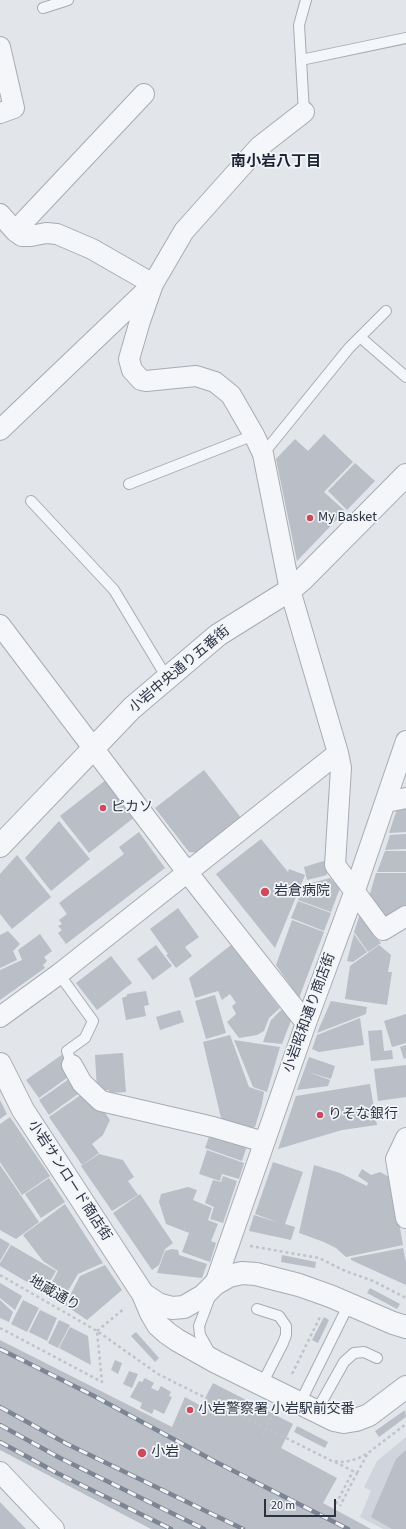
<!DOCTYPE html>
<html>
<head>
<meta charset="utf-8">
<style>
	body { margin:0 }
	#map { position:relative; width:406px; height:1529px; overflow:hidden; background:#e2e5ea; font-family:"Source Sans 3",sans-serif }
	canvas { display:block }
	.scale { position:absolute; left:264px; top:1499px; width:72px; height:18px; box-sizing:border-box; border:2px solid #2a3342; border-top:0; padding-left:5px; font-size:12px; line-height:14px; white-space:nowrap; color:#2a3342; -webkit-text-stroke:3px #f2f4f8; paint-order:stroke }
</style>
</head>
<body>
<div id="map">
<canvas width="406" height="1529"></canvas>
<div class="scale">20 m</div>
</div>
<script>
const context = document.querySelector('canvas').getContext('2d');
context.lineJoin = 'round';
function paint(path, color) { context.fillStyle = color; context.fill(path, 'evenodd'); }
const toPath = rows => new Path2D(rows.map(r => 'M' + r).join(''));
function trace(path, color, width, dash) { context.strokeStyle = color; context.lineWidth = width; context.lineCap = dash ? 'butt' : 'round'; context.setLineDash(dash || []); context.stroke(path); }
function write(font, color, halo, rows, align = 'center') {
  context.font = font + ' "Source Sans 3","Noto Sans JP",sans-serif'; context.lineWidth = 3.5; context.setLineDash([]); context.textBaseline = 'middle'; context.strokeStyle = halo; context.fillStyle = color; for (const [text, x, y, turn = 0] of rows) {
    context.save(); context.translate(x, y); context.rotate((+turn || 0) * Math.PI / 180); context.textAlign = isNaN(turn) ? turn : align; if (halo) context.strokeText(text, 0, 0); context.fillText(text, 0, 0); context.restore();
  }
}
paint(toPath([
	[406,1437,406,1529,383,1529,360,1517,371,1491,364,1487,377,1461]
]), '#d0d4dc');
paint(toPath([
	[324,434,353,462,324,492,345,511,297,561,276,459,295,439,308,451],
	[355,463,375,481,347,510,328,491],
	[204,770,242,819,199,853,189,852,155,808],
	[107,779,136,816,89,853,60,816],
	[398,806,406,806,406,832,389,833],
	[59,821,90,859,51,891,25,858],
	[139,832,165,868,66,944,58,933,62,930,58,926,62,924,59,920,67,914,59,903,124,854,119,847],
	[406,834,406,849,385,850,390,835],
	[261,839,288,872,289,869,305,875,275,948,216,874],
	[385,851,406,851,406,872,377,872],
	[17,855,51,897,12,929,0,914,0,874],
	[327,860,327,875,307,880,304,867],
	[376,873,406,873,406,906,390,918,382,917,369,897],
	[330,878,340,888,331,912,298,900,304,885],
	[298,901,331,913,324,931,291,918],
	[178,908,199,937,185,947,192,956,176,968,166,955,168,954,150,929],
	[360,914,381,943,368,952,354,932],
	[292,920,324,932,299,998,276,965],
	[8,931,20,944,13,951,17,960,0,968,0,935],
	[40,934,52,951,44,957,47,961,43,965,45,968,0,1000,0,970,22,960,18,950],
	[354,934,367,952,353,962,347,961],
	[156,945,172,966,153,980,137,959],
	[231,945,280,1008,269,1018,264,1031,257,1035,239,1038,227,1022,236,1014,232,1006,236,1003,230,994,222,1000,218,991,195,998,189,978],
	[379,945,391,955,388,972,392,972,387,1005,345,999,350,966],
	[111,956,132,983,97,1010,76,983],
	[146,991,149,1005,144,1006,146,1016,126,1020,122,998,127,996,127,994],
	[215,995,226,1033,206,1039,195,1001],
	[331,1001,367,1007,366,1014,317,1033],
	[284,1007,292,1018,282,1044,263,1042,271,1020],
	[180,1010,184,1022,160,1030,156,1017],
	[406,1014,406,1043,392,1047,384,1021],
	[360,1018,364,1045,319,1052,312,1049,317,1035],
	[382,1030,384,1051,392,1050,393,1059,371,1061,368,1031],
	[230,1035,249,1087,264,1092,262,1104,255,1127,248,1129,222,1122,203,1042],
	[234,1040,280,1047,267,1092,253,1087],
	[406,1045,406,1058,404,1059,400,1047],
	[123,1053,126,1092,109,1093,109,1090,97,1091,95,1055],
	[63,1054,71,1075,39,1098,26,1080],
	[309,1057,335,1066,331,1079,308,1072,330,1080,328,1086,297,1090],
	[406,1065,406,1097,378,1101,374,1069],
	[72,1077,82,1091,49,1115,39,1100],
	[370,1084,377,1125,342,1130,278,1149,296,1096],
	[85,1092,98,1102,110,1120,103,1135,92,1144,99,1153,82,1165,49,1117],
	[0,1100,7,1114,0,1119],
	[10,1117,50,1176,22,1195,0,1162,0,1124],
	[210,1134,247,1146,242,1161,205,1148],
	[207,1150,244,1163,239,1179,222,1174,220,1181,199,1174],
	[99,1154,123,1160,134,1177,128,1181,138,1195,112,1211,81,1166],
	[273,1162,303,1172,285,1224,295,1227,291,1240,249,1231,254,1215,280,1223,255,1214],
	[0,1165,39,1222,16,1239,0,1230],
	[314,1165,340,1173,367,1186,368,1183,358,1176,362,1169,371,1175,380,1172,391,1178,403,1245,346,1257,336,1248,324,1242,299,1233],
	[223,1176,237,1181,223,1223,210,1219,214,1207,205,1203,213,1180,221,1182],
	[49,1178,65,1202,41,1218,25,1194],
	[188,1187,197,1190,193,1200,212,1208,208,1220,218,1224,211,1241,216,1243,210,1262,182,1252,189,1233,197,1236,166,1224,159,1202,161,1194],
	[140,1194,173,1243,165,1249,159,1265,152,1270,113,1213],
	[65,1204,103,1263,78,1274,62,1301,46,1293,58,1271,43,1261,23,1235],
	[0,1238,10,1244,0,1261],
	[11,1245,56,1271,44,1292,0,1266,0,1263],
	[403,1248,406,1262,406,1285,351,1260,351,1258],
	[172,1249,178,1250,179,1255,207,1264,202,1278,157,1273,165,1251],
	[282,1255,316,1262,315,1268,281,1262],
	[105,1265,122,1290,87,1320,65,1305,80,1276],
	[0,1283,22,1296,15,1310,0,1298],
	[370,1288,400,1304,397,1309,367,1293],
	[0,1300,13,1312,9,1322,0,1318],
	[23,1300,39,1308,27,1332,11,1324],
	[40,1310,57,1318,47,1341,29,1332],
	[324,1317,329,1320,318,1343,312,1340],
	[59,1320,70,1325,58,1348,48,1343],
	[70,1327,88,1336,91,1365,59,1348],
	[136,1332,159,1358,155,1362,131,1336],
	[0,1340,172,1427,185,1397,201,1406,213,1383,293,1424,281,1448,337,1478,323,1503,371,1529,151,1529,0,1450],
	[115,1360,122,1363,118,1374,111,1370],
	[129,1371,138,1374,132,1388,123,1384],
	[145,1378,154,1383,151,1388,158,1391,161,1386,171,1392,169,1396,172,1397,164,1414,154,1409,152,1414,140,1408,142,1403,130,1397,139,1381,142,1382],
	[405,1410,406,1417,379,1437,375,1431],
	[297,1426,328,1442,325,1448,294,1432],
	[406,1450,406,1529,392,1529,371,1517,396,1459],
	[0,1502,26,1529,0,1529]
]), '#b9bec7');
const service = toPath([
	[43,8,68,0],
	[301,60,406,38],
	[304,112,299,25,306,0],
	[360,337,386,311],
	[263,454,349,348,360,337,406,377],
	[129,484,254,435],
	[31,501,114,590,167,678],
	[59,974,93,1021,85,1038,67,1051,72,1065],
	[257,1309,279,1316,286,1326,286,1335,283,1343,262,1384],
	[210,1353,200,1335,199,1326,211,1294],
	[300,1403,349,1304],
	[316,1412,344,1362,354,1353,364,1352,377,1358]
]);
const minor = toPath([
	[0,47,14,108,0,113],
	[304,112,259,147,184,231,153,284,140,321,129,359,132,370,141,380,146,381,196,376,215,382,231,395,254,435,263,454,290,590,338,753,341,768,335,865,383,930,406,916],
	[0,214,15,231,22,236,31,236,46,233,57,234,92,249,153,284],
	[15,231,144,94],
	[0,430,150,287],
	[0,625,187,872,306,1023],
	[386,802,406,798],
	[0,1017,59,974,338,753],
	[72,1065,82,1083,101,1101,213,1127,264,1142],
	[406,1138,396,1159,406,1218],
	[215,1284,306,1023,354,893,406,741],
	[0,1472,54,1529]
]);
const tertiary = toPath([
	[0,846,132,708,218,635,290,590,303,579,406,475],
	[0,1064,23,1110,143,1294,151,1313,158,1325,167,1333,177,1340,216,1362,334,1420,344,1422,356,1420,369,1415,406,1387],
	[143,1294,158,1304,172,1308,184,1307,203,1296,215,1284,229,1276,242,1273,256,1274,299,1285,330,1296,393,1323,406,1327]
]);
trace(service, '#a7acb4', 12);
trace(minor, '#a7acb4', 22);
trace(tertiary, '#a7acb4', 24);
trace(toPath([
	[250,1246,319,1258,343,1270,373,1281,406,1298],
	[0,1275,97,1331,158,1374,332,1461,344,1462,357,1459,368,1453,406,1424],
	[0,1328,102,1382,97,1331],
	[97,1331,125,1308],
	[292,1374,320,1317],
	[263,1436,272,1415],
	[335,1462,357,1473,340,1506],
	[357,1473,368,1453],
	[336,1504,353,1471]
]), '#c0c3c9', 2.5, [3, 3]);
trace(service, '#f5f6f9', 10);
trace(minor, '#f5f6f9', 20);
trace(tertiary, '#f5f6f9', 22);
const rail = toPath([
	[0,1349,94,1396,214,1461,348,1529],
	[0,1407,67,1444,243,1529],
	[0,1425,60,1458,204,1529],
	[0,1442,57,1473,171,1529]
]);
trace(rail, '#7c8594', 4.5);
trace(rail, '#f2f4f8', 3, [9]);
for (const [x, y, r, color] of [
	[310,518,4,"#ce495b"],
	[103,808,4,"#ce495b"],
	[265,892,5,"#ce495b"],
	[320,1115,4,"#ce495b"],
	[190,1410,4,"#ce495b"],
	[142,1453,5,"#ce495b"]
]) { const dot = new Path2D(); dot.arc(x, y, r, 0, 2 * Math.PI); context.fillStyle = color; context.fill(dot); trace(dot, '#f2f4f8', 1.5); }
write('14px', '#2a3342', '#f2f4f8', [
	["My Basket",318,518],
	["ピカソ",111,808],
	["岩倉病院",274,892],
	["りそな銀行",328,1115],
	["小岩警察署 小岩駅前交番",198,1410],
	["小岩",151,1453]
], 'left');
write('14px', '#2a3342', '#f2f4f8', [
	["小岩中央通り五番街",180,670,-40],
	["小岩昭和通り商店街",310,1013,-70],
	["小岩サンロード商店街",69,1181,57],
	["地蔵通り",54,1294,30]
]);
write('bold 15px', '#1c2433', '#f2f4f8', [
	["南小岩八丁目",276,163]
]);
</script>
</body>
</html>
